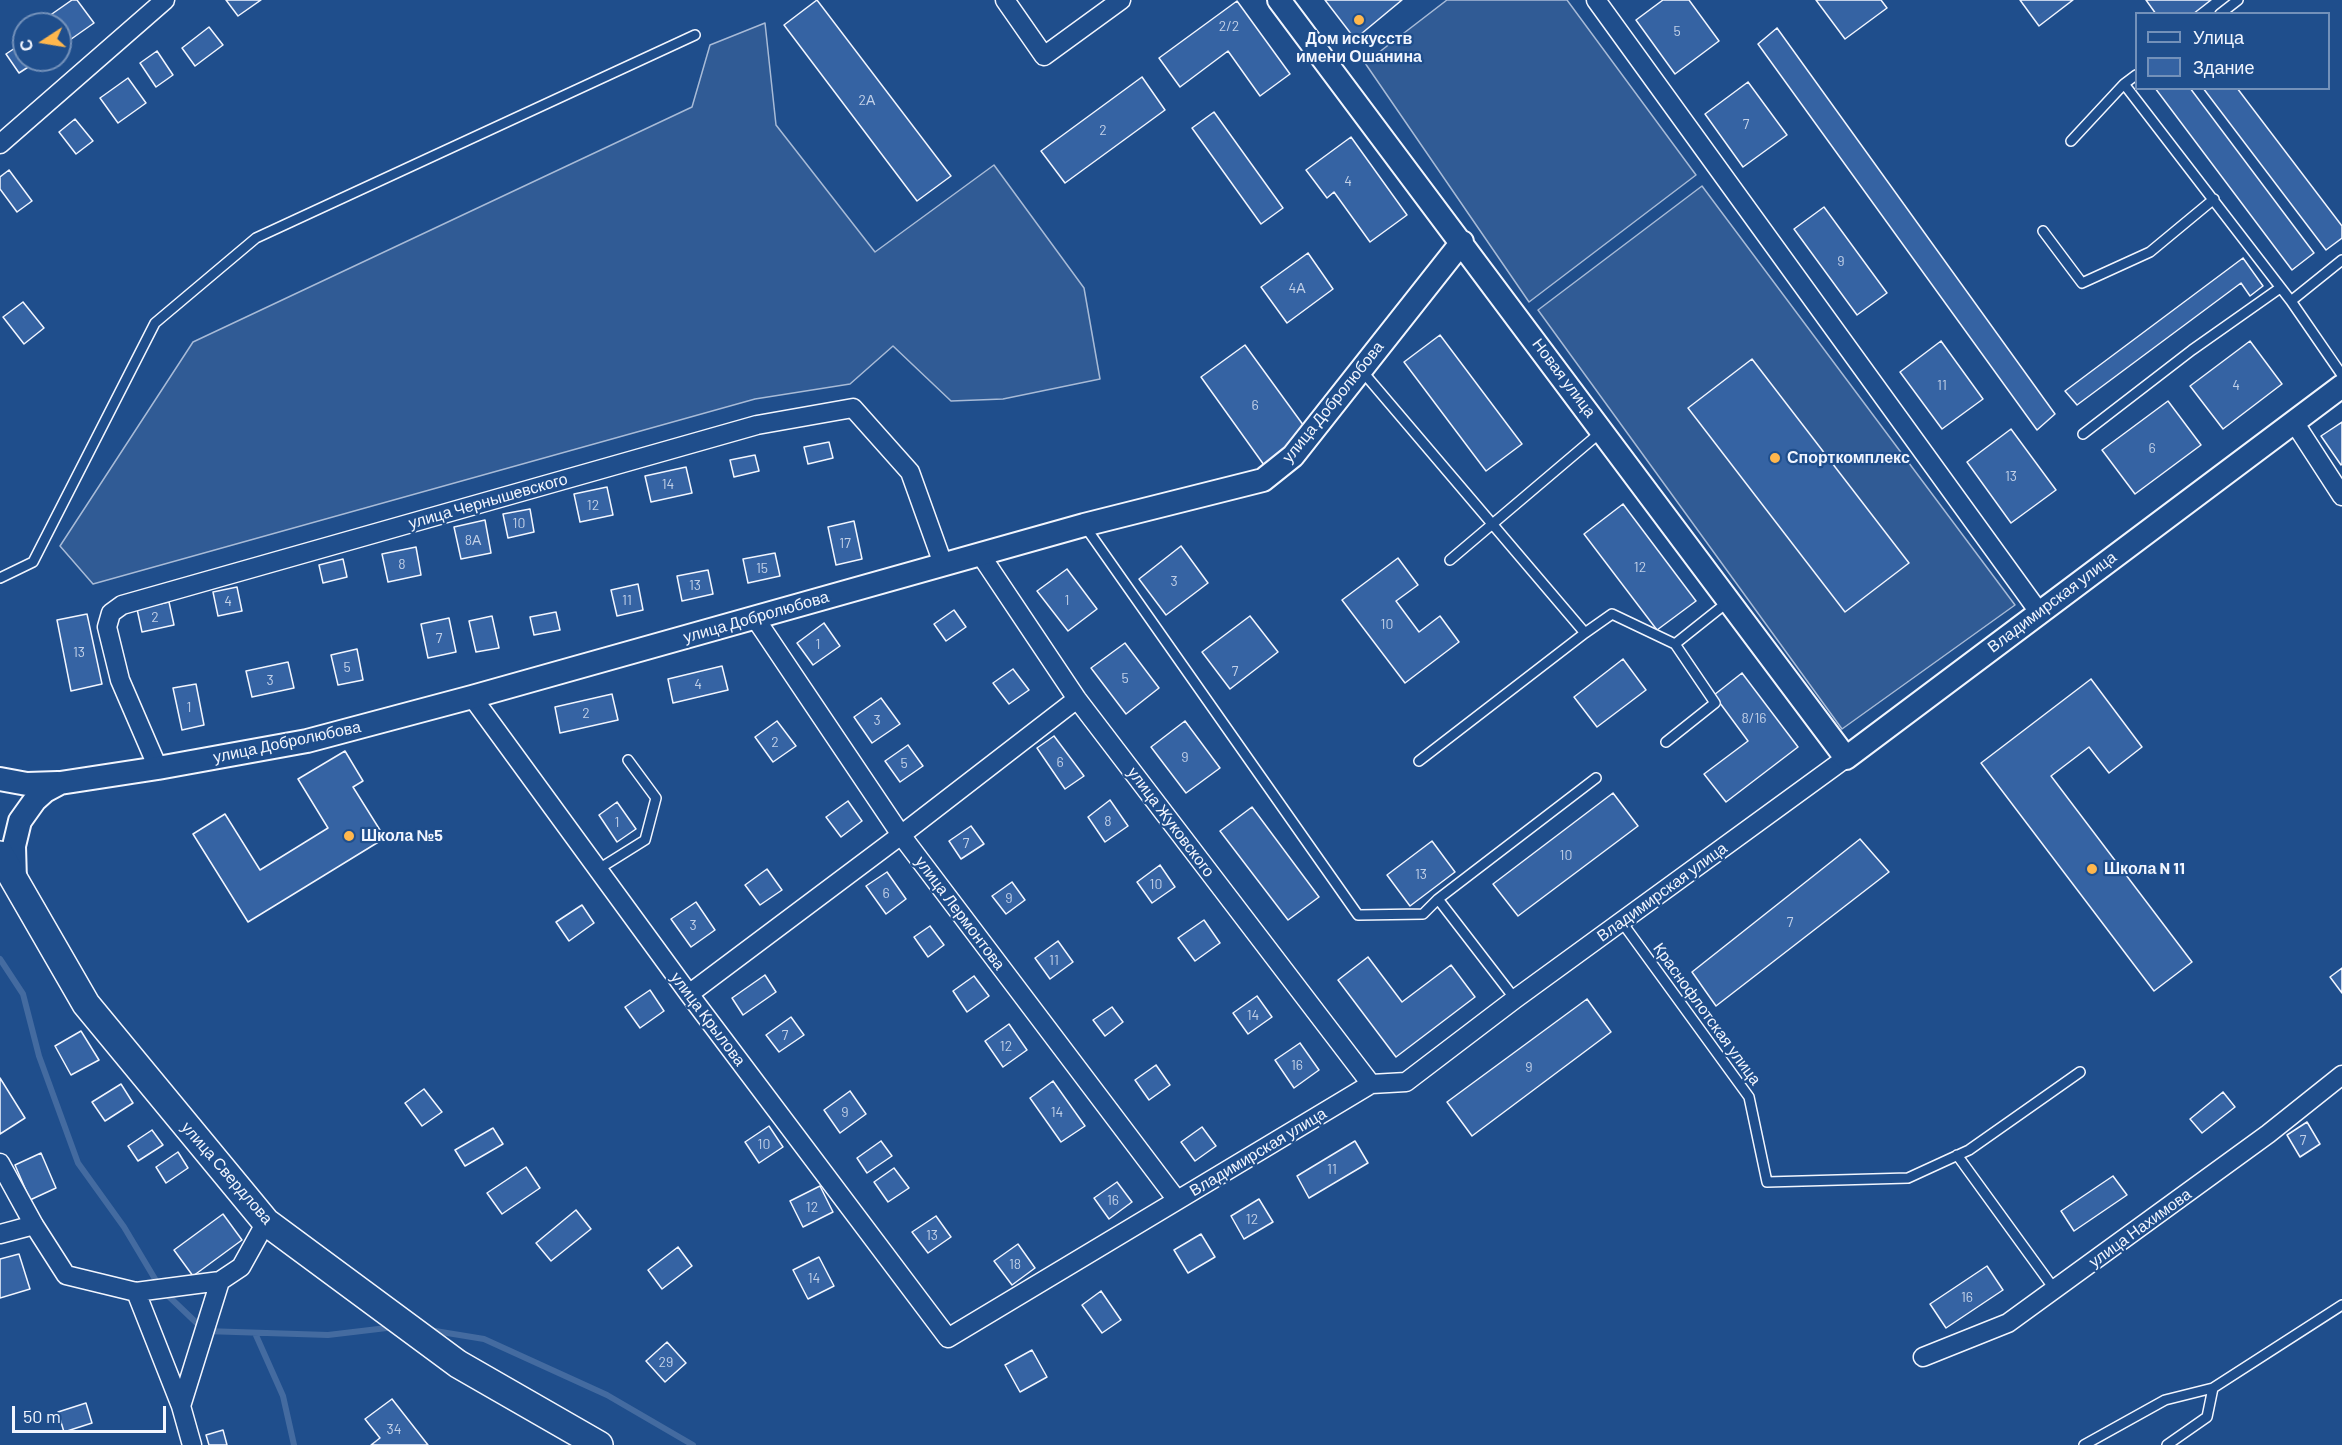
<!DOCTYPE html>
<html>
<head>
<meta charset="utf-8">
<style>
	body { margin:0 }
	#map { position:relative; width:2342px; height:1445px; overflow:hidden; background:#1f4e8c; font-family:Barlow,sans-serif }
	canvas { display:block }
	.legend { position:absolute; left:2135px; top:12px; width:195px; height:78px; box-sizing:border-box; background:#1f4e8c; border:2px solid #7391ba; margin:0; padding:8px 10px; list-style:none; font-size:18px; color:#f2f6ff }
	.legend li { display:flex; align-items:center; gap:12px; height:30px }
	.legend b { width:30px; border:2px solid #7391ba }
	.north { position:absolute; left:12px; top:12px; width:60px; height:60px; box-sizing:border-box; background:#1f4e8c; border:2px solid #7391ba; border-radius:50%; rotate:258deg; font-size:16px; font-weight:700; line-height:24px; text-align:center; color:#f2f6ff }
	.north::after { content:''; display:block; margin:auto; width:21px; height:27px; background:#ffb74d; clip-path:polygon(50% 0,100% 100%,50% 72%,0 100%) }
	.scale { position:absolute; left:12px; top:1406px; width:154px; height:27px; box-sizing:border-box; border:3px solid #f2f6ff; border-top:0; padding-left:8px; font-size:18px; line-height:21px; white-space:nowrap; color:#f2f6ff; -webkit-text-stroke:4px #1f4e8c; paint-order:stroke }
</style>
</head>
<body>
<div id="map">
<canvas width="2342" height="1445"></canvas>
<ul class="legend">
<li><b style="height:8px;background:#1f4e8c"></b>Улица</li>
<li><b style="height:16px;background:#3563a3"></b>Здание</li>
</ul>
<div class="north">С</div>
<div class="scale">50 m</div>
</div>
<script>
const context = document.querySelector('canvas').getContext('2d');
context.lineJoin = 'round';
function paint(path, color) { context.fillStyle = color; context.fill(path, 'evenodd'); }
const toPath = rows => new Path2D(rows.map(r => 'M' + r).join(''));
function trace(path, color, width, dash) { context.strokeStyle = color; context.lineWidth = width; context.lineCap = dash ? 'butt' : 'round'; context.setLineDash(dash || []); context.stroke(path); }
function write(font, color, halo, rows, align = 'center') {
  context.font = font + ' Barlow,sans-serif'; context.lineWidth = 4.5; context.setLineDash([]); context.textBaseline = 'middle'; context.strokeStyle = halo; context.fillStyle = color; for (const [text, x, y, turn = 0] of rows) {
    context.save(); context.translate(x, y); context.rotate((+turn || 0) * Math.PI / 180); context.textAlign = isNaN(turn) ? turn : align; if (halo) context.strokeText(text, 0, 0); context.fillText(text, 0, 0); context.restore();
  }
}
const built = toPath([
	[1447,0,1567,0,1696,175,1529,302,1365,63,1447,0],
	[765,23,776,125,875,252,994,165,1084,288,1100,379,1003,399,951,401,893,346,850,384,755,399,93,584,60,546,193,342,692,107,710,45,765,23],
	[1702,186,2015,605,1842,729,1538,310,1702,186]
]);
paint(built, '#305b95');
trace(built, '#a8bbd7', 1.5);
trace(toPath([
	[0,959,23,994,39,1056,78,1163,124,1227,161,1289,205,1331,328,1335,395,1327],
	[429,1330,484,1339,607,1395,693,1445],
	[255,1333,283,1396,294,1445]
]), '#446ba0', 6);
const building = toPath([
	[72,0,77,0,94,23,67,42,60,32,60,24,54,24,49,16,72,0],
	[226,0,261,0,238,16,226,0],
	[817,0,951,176,917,201,784,25,817,0],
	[1325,0,1402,0,1355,39,1325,0],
	[1663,0,1689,0,1719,41,1675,74,1636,20,1663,0],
	[1816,0,1881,0,1887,8,1845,39,1816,0],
	[2020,0,2073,0,2039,26,2020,0],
	[2146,0,2211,0,2193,14,2156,14,2146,0],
	[1237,1,1290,74,1260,96,1228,51,1180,87,1159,58,1237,1],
	[209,27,223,45,195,66,182,48,209,27],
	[1777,28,2055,414,2037,430,1758,44,1777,28],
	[24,42,24,60,39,60,19,73,6,54,24,42],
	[157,51,173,75,156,87,140,63,157,51],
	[1142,77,1165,110,1065,183,1041,151,1142,77],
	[128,78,146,103,118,123,100,98,128,78],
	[1748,82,1787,135,1743,167,1705,114,1748,82],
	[2155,88,2190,88,2314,253,2292,270,2155,88],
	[2203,88,2237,88,2342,226,2342,238,2326,250,2203,88],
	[1214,112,1283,208,1261,224,1192,128,1214,112],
	[75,119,93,141,76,154,59,132,75,119],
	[1351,137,1407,215,1370,242,1334,192,1327,198,1306,170,1351,137],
	[9,170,32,201,17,212,0,189,0,177,9,170],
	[1824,207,1887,293,1857,315,1794,229,1824,207],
	[1308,253,1333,289,1287,323,1261,287,1308,253],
	[2243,258,2263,286,2250,296,2241,283,2077,405,2065,391,2243,258],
	[23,302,44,328,24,344,3,317,23,302],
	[1440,335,1522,444,1486,471,1404,362,1440,335],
	[1941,341,1983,399,1942,429,1900,372,1941,341],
	[2250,341,2282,384,2223,429,2190,386,2250,341],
	[1245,345,1309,433,1264,465,1201,377,1245,345],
	[1752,359,1909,563,1845,612,1688,408,1752,359],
	[2168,401,2201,445,2135,494,2102,450,2168,401],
	[2342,422,2342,464,2341,465,2321,436,2342,422],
	[2011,429,2056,490,2011,523,1967,462,2011,429],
	[829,442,833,458,808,464,804,447,829,442],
	[755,455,759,471,734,477,730,460,755,455],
	[686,467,692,493,651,502,645,476,686,467],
	[607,487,613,515,580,522,574,494,607,487],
	[1623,504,1696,601,1657,630,1584,534,1623,504],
	[530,509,534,532,508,538,503,514,530,509],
	[485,520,491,553,461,559,454,527,485,520],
	[854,521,862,559,836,565,828,527,854,521],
	[1181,546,1208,583,1166,615,1139,579,1181,546],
	[416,547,421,575,388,582,382,554,416,547],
	[775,553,780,576,748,583,743,559,775,553],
	[1398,558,1418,585,1396,601,1419,632,1440,616,1459,642,1405,683,1342,600,1398,558],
	[343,559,347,577,323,583,319,565,343,559],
	[1067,569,1097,609,1068,631,1037,591,1067,569],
	[708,570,713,594,682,601,677,576,708,570],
	[638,584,643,610,617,616,611,590,638,584],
	[237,587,242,611,218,616,213,592,237,587],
	[169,602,174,625,142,632,137,609,169,602],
	[954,610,966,627,946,641,934,624,954,610],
	[556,612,560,630,534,635,530,617,556,612],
	[87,614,102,684,71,691,57,620,87,614],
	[492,616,499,648,476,652,469,621,492,616],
	[1250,616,1278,652,1230,689,1202,652,1250,616],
	[449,618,456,652,428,658,421,624,449,618],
	[824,623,840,646,813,665,797,643,824,623],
	[1125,643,1159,688,1126,714,1091,668,1125,643],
	[357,649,363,680,338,685,331,655,357,649],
	[1623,659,1646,690,1597,727,1574,697,1623,659],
	[288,662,294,688,252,697,246,671,288,662],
	[722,666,728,690,673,703,668,679,722,666],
	[1013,669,1029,690,1009,704,993,683,1013,669],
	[1742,673,1798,747,1726,802,1704,774,1748,741,1714,695,1742,673],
	[2091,679,2142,747,2109,773,2089,747,2051,776,2192,962,2154,991,1981,763,2091,679],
	[196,684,204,725,182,730,173,688,196,684],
	[612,694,618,720,560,733,555,707,612,694],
	[881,698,900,724,872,743,854,717,881,698],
	[777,721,796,746,773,762,755,737,777,721],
	[1185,721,1220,768,1186,793,1151,747,1185,721],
	[1054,736,1084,776,1065,789,1037,748,1054,736],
	[908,745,923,766,900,782,885,761,908,745],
	[345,751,363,781,353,787,385,838,248,922,193,834,225,814,260,870,328,828,298,779,345,751],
	[1613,793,1638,826,1518,916,1493,884,1613,793],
	[1110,800,1128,826,1105,842,1088,817,1110,800],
	[848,801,862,821,841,837,826,817,848,801],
	[617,802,636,829,617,842,599,815,617,802],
	[1252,807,1319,897,1288,920,1220,831,1252,807],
	[971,826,984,844,961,859,949,841,971,826],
	[1860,839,1889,872,1716,1006,1692,972,1860,839],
	[1432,841,1455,872,1410,906,1387,875,1432,841],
	[1160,865,1175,887,1152,903,1137,882,1160,865],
	[767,869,782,890,760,905,745,885,767,869],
	[887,872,906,899,886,914,866,886,887,872],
	[1012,882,1025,900,1006,914,992,896,1012,882],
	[696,902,715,930,691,947,671,919,696,902],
	[582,905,594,923,569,941,556,922,582,905],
	[1204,920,1220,943,1195,961,1178,938,1204,920],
	[930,926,944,945,928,957,914,937,930,926],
	[1058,941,1073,962,1050,979,1035,958,1058,941],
	[1368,957,1402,1002,1451,965,1475,997,1396,1057,1338,980,1368,957],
	[2342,968,2342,993,2330,977,2342,968],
	[765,975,776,992,743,1015,732,998,765,975],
	[974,976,989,996,967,1012,953,991,974,976],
	[650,990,664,1011,640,1028,625,1007,650,990],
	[1257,996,1272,1017,1248,1034,1233,1013,1257,996],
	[1587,999,1611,1032,1472,1136,1447,1102,1587,999],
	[1112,1007,1123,1022,1105,1036,1093,1020,1112,1007],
	[791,1017,804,1035,779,1052,766,1035,791,1017],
	[1009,1024,1027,1050,1003,1067,985,1041,1009,1024],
	[81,1031,99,1060,71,1075,55,1046,81,1031],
	[1300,1043,1319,1070,1294,1088,1275,1060,1300,1043],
	[1156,1065,1170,1085,1149,1100,1135,1080,1156,1065],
	[0,1078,25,1118,0,1134,0,1078],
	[1053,1081,1085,1126,1061,1142,1030,1098,1053,1081],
	[121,1084,133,1103,105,1121,92,1102,121,1084],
	[424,1089,442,1112,422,1126,405,1103,424,1089],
	[850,1091,866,1114,840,1133,824,1110,850,1091],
	[2223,1092,2235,1107,2202,1133,2190,1119,2223,1092],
	[2307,1122,2320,1144,2300,1157,2287,1135,2307,1122],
	[769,1126,783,1147,759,1163,745,1142,769,1126],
	[1202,1127,1216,1146,1195,1161,1181,1142,1202,1127],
	[493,1128,503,1144,465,1166,455,1150,493,1128],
	[152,1130,163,1145,138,1161,128,1146,152,1130],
	[881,1141,892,1156,867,1173,857,1158,881,1141],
	[1355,1141,1368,1163,1309,1198,1297,1176,1355,1141],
	[178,1152,188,1168,166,1183,156,1167,178,1152],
	[41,1153,56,1188,30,1200,15,1165,41,1153],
	[526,1167,540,1188,502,1214,487,1193,526,1167],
	[894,1168,909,1188,888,1202,874,1182,894,1168],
	[2113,1176,2127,1195,2074,1231,2061,1211,2113,1176],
	[1117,1182,1132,1202,1109,1219,1094,1198,1117,1182],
	[820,1186,833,1212,803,1227,790,1201,820,1186],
	[1259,1199,1273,1222,1244,1239,1231,1216,1259,1199],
	[576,1210,591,1229,551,1261,536,1243,576,1210],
	[223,1214,242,1240,193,1276,174,1250,223,1214],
	[936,1216,951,1237,928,1253,912,1232,936,1216],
	[1201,1234,1215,1257,1188,1273,1174,1250,1201,1234],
	[1018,1244,1035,1268,1012,1285,994,1261,1018,1244],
	[678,1247,692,1266,662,1289,648,1270,678,1247],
	[19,1254,30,1289,0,1298,0,1259,19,1254],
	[819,1257,834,1286,808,1299,793,1270,819,1257],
	[1987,1266,2003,1290,1946,1328,1930,1304,1987,1266],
	[1101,1291,1121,1320,1102,1333,1082,1305,1101,1291],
	[667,1342,686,1363,665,1382,646,1361,667,1342],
	[1032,1350,1047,1377,1020,1392,1005,1365,1032,1350],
	[392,1399,428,1445,371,1445,380,1438,365,1419,392,1399],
	[86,1403,92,1423,64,1432,58,1412,86,1403],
	[223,1430,227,1445,209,1445,206,1435,223,1430]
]);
paint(building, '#3563a3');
trace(building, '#f2f6ff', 1.5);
const service = toPath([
	[2220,14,2238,0],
	[2124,84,2136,75],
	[2071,141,2124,84,2291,301,2342,375],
	[2043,231,2082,283,2150,252,2214,199],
	[2291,301,2342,260],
	[1362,371,1585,633,1419,761],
	[2083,434,2192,350,2280,288],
	[1084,525,1358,915,1423,914,1438,899,1596,778],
	[1450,560,1601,432],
	[0,578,33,562,155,323,256,238,695,35],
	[1585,633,1612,614,1675,644],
	[1666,742,1715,703,1675,644,1729,601],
	[597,870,645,840,656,798,628,760],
	[1438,899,1515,999],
	[1621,921,1749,1097,1767,1182,1908,1178,1969,1150,2080,1072],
	[1957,1155,2055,1290],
	[2084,1445,2165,1400,2213,1388],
	[2167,1445,2207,1417,2213,1388,2342,1305]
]);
const minor = toPath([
	[1005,0,1044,56,1121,0],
	[1596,0,2039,612],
	[0,144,165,0],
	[2294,422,2342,496],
	[980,554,1077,699,1371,1084],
	[755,618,901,835,1177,1200],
	[472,697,689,994,948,1338,1371,1084,1406,1082,1515,999,1846,758],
	[158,768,120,680,107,627,111,613,122,605,757,425,853,408,910,472,943,564],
	[689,994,901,835,1077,699],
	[0,1163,34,1225,66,1275,136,1292,181,1406,192,1445],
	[0,1234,34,1225],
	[220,1281,241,1267,266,1222],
	[136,1292,220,1281,181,1406],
	[1923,1357,2008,1323,2268,1134,2342,1075]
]);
const tertiary = toPath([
	[1279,0,1846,758,2342,386],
	[0,779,27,784,58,783],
	[15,881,14,846,20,821,35,800,45,791,60,783,158,768,307,741,472,697,1084,525,1263,480,1293,456,1462,242]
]);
const secondary = toPath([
	[0,855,86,1004,266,1222,458,1364,599,1445]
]);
trace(service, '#f2f6ff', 12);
trace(minor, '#f2f6ff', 21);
trace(tertiary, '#f2f6ff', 26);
trace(secondary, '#f2f6ff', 30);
trace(service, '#1f4e8c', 9);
trace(minor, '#1f4e8c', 18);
trace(tertiary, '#1f4e8c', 22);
trace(secondary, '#1f4e8c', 27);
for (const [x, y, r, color] of [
	[1359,20,6,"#ffb74d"],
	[1775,458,6,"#ffb74d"],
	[349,836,6,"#ffb74d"],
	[2092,869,6,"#ffb74d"]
]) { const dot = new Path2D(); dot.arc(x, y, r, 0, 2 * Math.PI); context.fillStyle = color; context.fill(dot); trace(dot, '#1f4e8c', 2); }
write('14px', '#c3d1e8', null, [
	["2/2",1229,26],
	["5",1677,31],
	["2А",867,100],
	["7",1746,124],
	["2",1103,130],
	["4",1348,181],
	["9",1841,261],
	["4А",1297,288],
	["11",1942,385],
	["4",2236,385],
	["6",1255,405],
	["6",2152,448],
	["13",2011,476],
	["14",668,484],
	["12",593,505],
	["10",519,523],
	["8А",473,540],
	["17",845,543],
	["8",402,564],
	["12",1640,567],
	["15",762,568],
	["3",1174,581],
	["13",695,585],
	["11",627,600],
	["1",1067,600],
	["4",228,601],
	["2",155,617],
	["10",1387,624],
	["7",439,638],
	["1",818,644],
	["13",79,652],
	["5",347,667],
	["7",1235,671],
	["5",1125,678],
	["3",270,680],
	["4",698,684],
	["1",189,707],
	["2",586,713],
	["8/16",1754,718],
	["3",877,720],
	["2",775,742],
	["9",1185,757],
	["6",1060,762],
	["5",904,763],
	["8",1108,821],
	["1",617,822],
	["7",966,843],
	["10",1566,855],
	["13",1421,874],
	["10",1156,884],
	["6",886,893],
	["9",1009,898],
	["7",1790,922],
	["3",693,925],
	["11",1054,960],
	["14",1253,1015],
	["7",785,1035],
	["12",1006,1046],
	["16",1297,1065],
	["9",1529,1067],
	["9",845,1112],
	["14",1057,1112],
	["7",2303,1140],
	["10",764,1144],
	["11",1332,1169],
	["16",1113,1200],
	["12",812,1207],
	["12",1252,1219],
	["13",932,1235],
	["18",1015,1264],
	["14",814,1278],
	["16",1967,1297],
	["29",666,1362],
	["34",394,1429]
]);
write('bold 16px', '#f2f6ff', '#1f4e8c', [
	["Дом искусств",1359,39,"center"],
	["имени Ошанина",1359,57,"center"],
	["Спорткомплекс",1787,458],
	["Школа №5",361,836],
	["Школа N 11",2104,869]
], 'left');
write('16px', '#f2f6ff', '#1f4e8c', [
	["Новая улица",1564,378,53],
	["улица Добролюбова",1333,402,-51],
	["улица Чернышевского",488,501,-16],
	["Владимирская улица",2052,602,-37],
	["улица Добролюбова",756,617,-16],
	["улица Добролюбова",287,742,-12],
	["улица Жуковского",1171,822,53],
	["Владимирская улица",1662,892,-36],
	["улица Лермонтова",960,913,53],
	["Краснофлотская улица",1707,1014,54],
	["улица Крылова",708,1019,53],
	["Владимирская улица",1258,1152,-31],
	["улица Свердлова",227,1173,49],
	["улица Нахимова",2140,1228,-36]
]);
</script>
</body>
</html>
